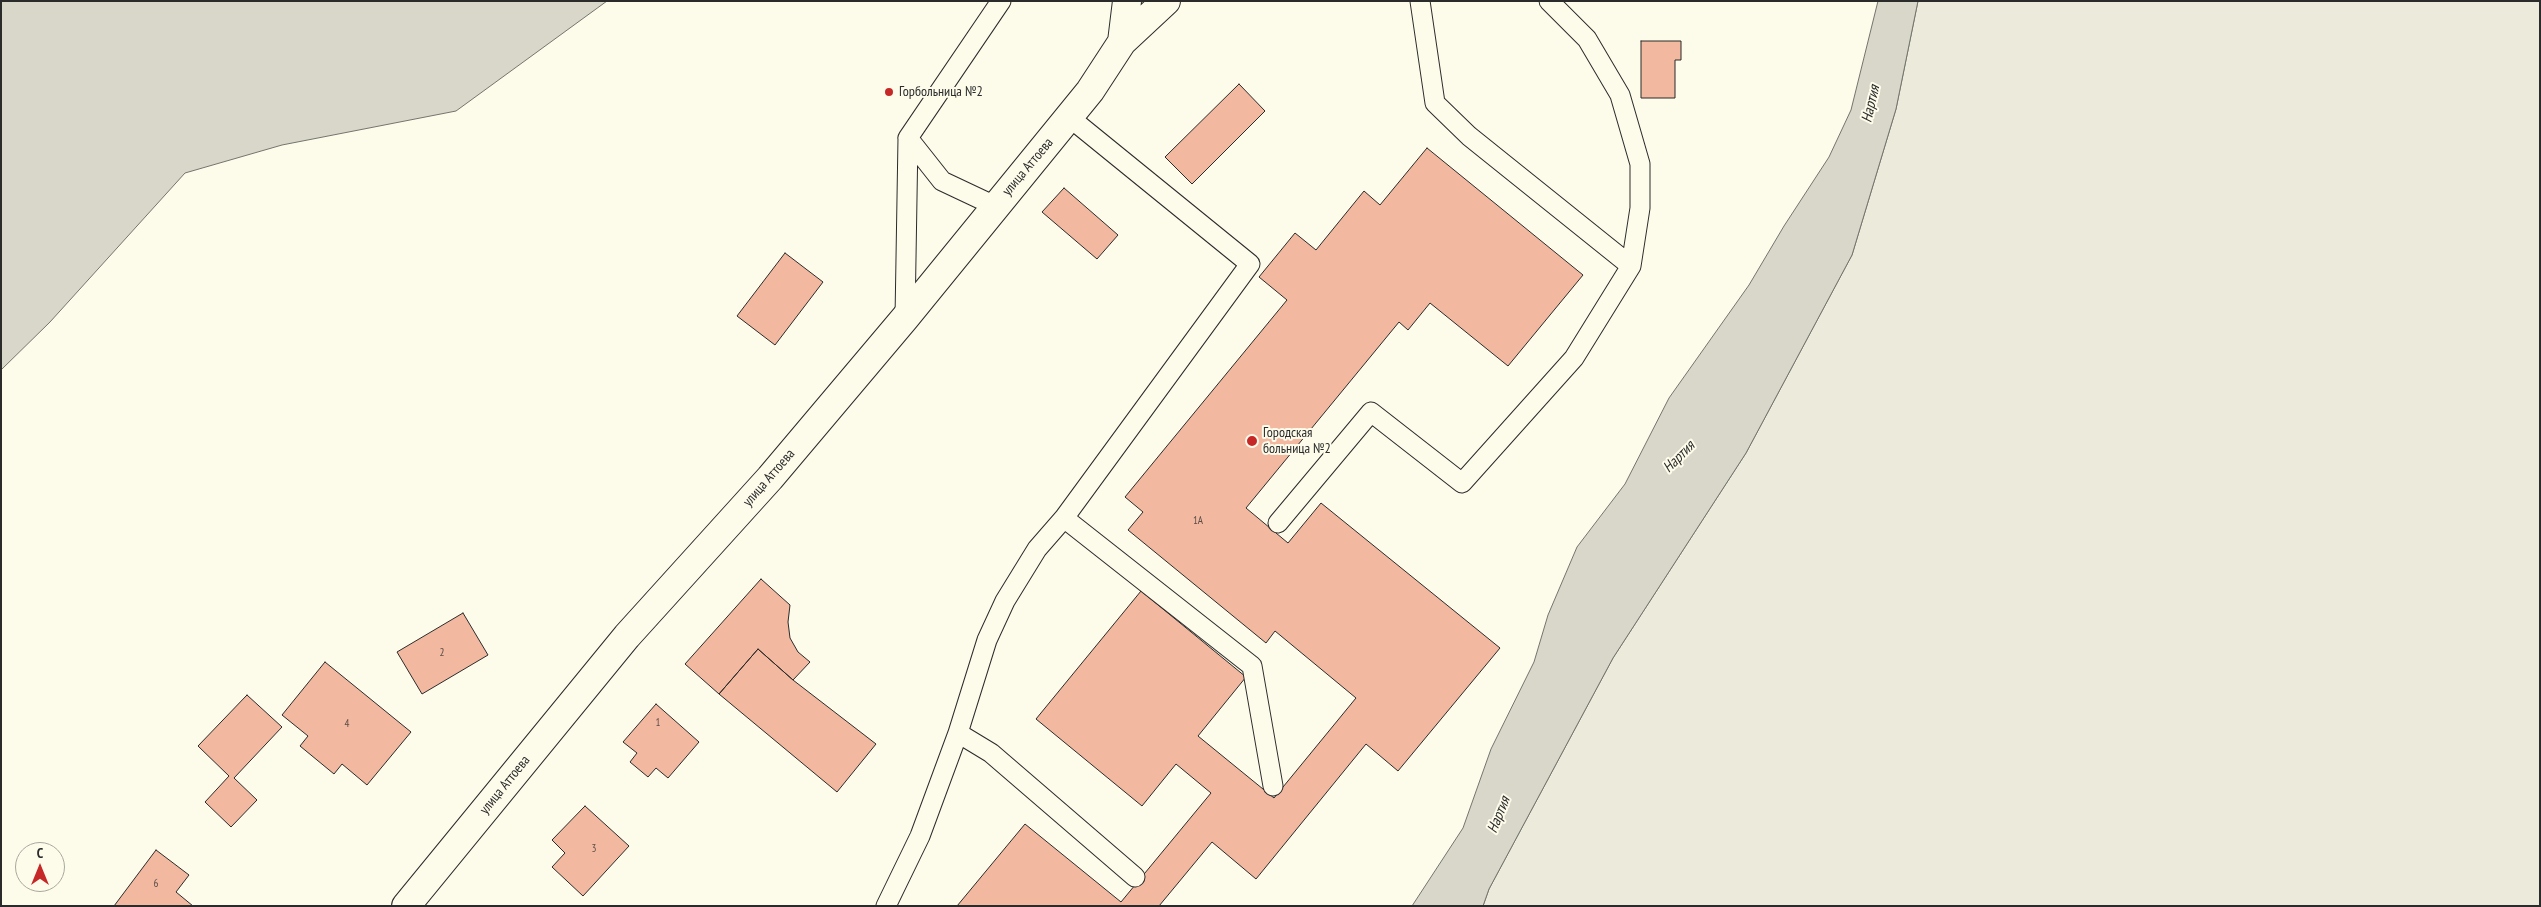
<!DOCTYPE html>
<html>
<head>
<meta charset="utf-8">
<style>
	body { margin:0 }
	#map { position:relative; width:2541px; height:907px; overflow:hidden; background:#fdfbea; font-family:"PT Sans Narrow",sans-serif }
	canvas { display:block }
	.frame { position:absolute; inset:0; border:2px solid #2b2b2b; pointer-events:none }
	.north { position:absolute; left:15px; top:842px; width:50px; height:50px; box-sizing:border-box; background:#fdfbea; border:1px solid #a9a89e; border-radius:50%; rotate:0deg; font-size:14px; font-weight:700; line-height:20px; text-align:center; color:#2b2b2b }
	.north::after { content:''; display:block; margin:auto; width:18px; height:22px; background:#c62828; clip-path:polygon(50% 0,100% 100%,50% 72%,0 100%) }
</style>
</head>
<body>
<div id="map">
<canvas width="2541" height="907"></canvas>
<div class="frame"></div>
<div class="north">С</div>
</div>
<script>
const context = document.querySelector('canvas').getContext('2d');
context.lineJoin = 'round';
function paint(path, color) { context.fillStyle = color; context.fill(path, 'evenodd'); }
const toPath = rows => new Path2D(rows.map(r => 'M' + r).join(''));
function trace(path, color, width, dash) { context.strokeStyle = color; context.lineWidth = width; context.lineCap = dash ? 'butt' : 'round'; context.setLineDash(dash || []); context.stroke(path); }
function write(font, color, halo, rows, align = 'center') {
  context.font = font + ' "PT Sans Narrow",sans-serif'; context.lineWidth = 4; context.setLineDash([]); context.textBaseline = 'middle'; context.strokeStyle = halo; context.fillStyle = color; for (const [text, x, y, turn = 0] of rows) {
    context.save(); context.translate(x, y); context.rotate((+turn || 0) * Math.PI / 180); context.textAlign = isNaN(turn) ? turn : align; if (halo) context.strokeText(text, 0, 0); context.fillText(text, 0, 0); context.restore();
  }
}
const green = toPath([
	[1918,1,2540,1,2540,906,1483,906,1489,889,1613,658,1746,453,1852,255,1896,109,1918,1]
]);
paint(green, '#ecebdb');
trace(green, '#74746e', 1);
const water = toPath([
	[1,1,607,1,456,111,282,145,185,173,50,322,1,370,1,1],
	[1878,1,1918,1,1896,109,1852,255,1746,453,1613,658,1489,889,1483,906,1412,906,1463,828,1491,749,1534,662,1548,615,1577,547,1625,484,1669,398,1749,285,1784,226,1829,157,1851,110,1878,1]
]);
paint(water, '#d8d7c9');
trace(water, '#74746e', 1);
const building = toPath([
	[1641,41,1681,41,1681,60,1675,60,1675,98,1641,98,1641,41],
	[1239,84,1265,111,1192,184,1165,157,1239,84],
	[1427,148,1583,275,1508,366,1430,303,1408,330,1399,322,1246,508,1288,543,1321,503,1500,648,1398,771,1366,744,1256,879,1212,842,1159,906,957,906,1025,824,1121,902,1211,793,1176,764,1142,806,1036,719,1141,591,1246,677,1198,736,1274,798,1356,698,1275,631,1266,643,1128,530,1143,512,1125,497,1287,300,1259,277,1295,233,1316,250,1364,191,1380,205,1427,148],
	[1064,188,1118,235,1097,259,1042,212,1064,188],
	[785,253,823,282,775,345,737,316,785,253],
	[761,579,790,605,788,622,790,638,798,652,810,662,793,680,758,649,719,694,685,664,761,579],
	[463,613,488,655,422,694,397,652,463,613],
	[758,649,793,680,876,744,837,792,719,694,758,649],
	[325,662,411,732,367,785,342,764,334,774,300,746,308,736,282,715,325,662],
	[247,695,282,727,234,778,257,800,231,827,205,802,229,776,198,746,247,695],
	[656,704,699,742,668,778,656,768,648,777,630,762,637,753,623,742,656,704],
	[585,806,629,846,583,896,552,867,565,853,552,840,585,806],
	[156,850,189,875,176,892,193,906,114,906,156,850]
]);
paint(building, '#f2b8a0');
trace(building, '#2b2b2b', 1);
const service = toPath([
	[1420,1,1435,103,1469,136,1631,266],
	[995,206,942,181,908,138,1001,1],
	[905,318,908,138],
	[1064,518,1252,666,1273,786],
	[1278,523,1371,412,1462,483,1574,358,1631,266,1640,208,1640,164,1620,95,1587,39,1549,1],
	[958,733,991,753,1135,877],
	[886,906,920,836,958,733,987,640,1005,601,1037,549,1064,518,1250,264,1069,117]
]);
const tertiary = toPath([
	[1122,42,1127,1],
	[406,906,627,636,770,478,905,318,1090,91,1122,42,1166,1]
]);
trace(service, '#2b2b2b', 21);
trace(tertiary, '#2b2b2b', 30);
trace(service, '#fdfbea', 19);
trace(tertiary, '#fdfbea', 28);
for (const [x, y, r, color] of [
	[889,92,5,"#c62828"],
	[1252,441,6,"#c62828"]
]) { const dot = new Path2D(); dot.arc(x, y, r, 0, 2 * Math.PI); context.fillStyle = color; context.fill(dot); trace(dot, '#fdfbea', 2); }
write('11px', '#5d4e48', null, [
	["1А",1198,521],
	["2",442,653],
	["1",658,723],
	["4",347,724],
	["3",594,849],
	["6",156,884]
]);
write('14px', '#2b2b2b', '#fdfbea', [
	["Горбольница №2",899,92],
	["Городская",1263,433],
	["больница №2",1263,449]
], 'left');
write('14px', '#2b2b2b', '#fdfbea', [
	["улица Аттоева",1028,167,-50],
	["улица Аттоева",769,478,-49],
	["улица Аттоева",505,785,-51]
]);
write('italic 15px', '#2b2b2b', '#fdfbea', [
	["Нартия",1871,104,-77],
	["Нартия",1679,457,-45],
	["Нартия",1499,815,-68]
]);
</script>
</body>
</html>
